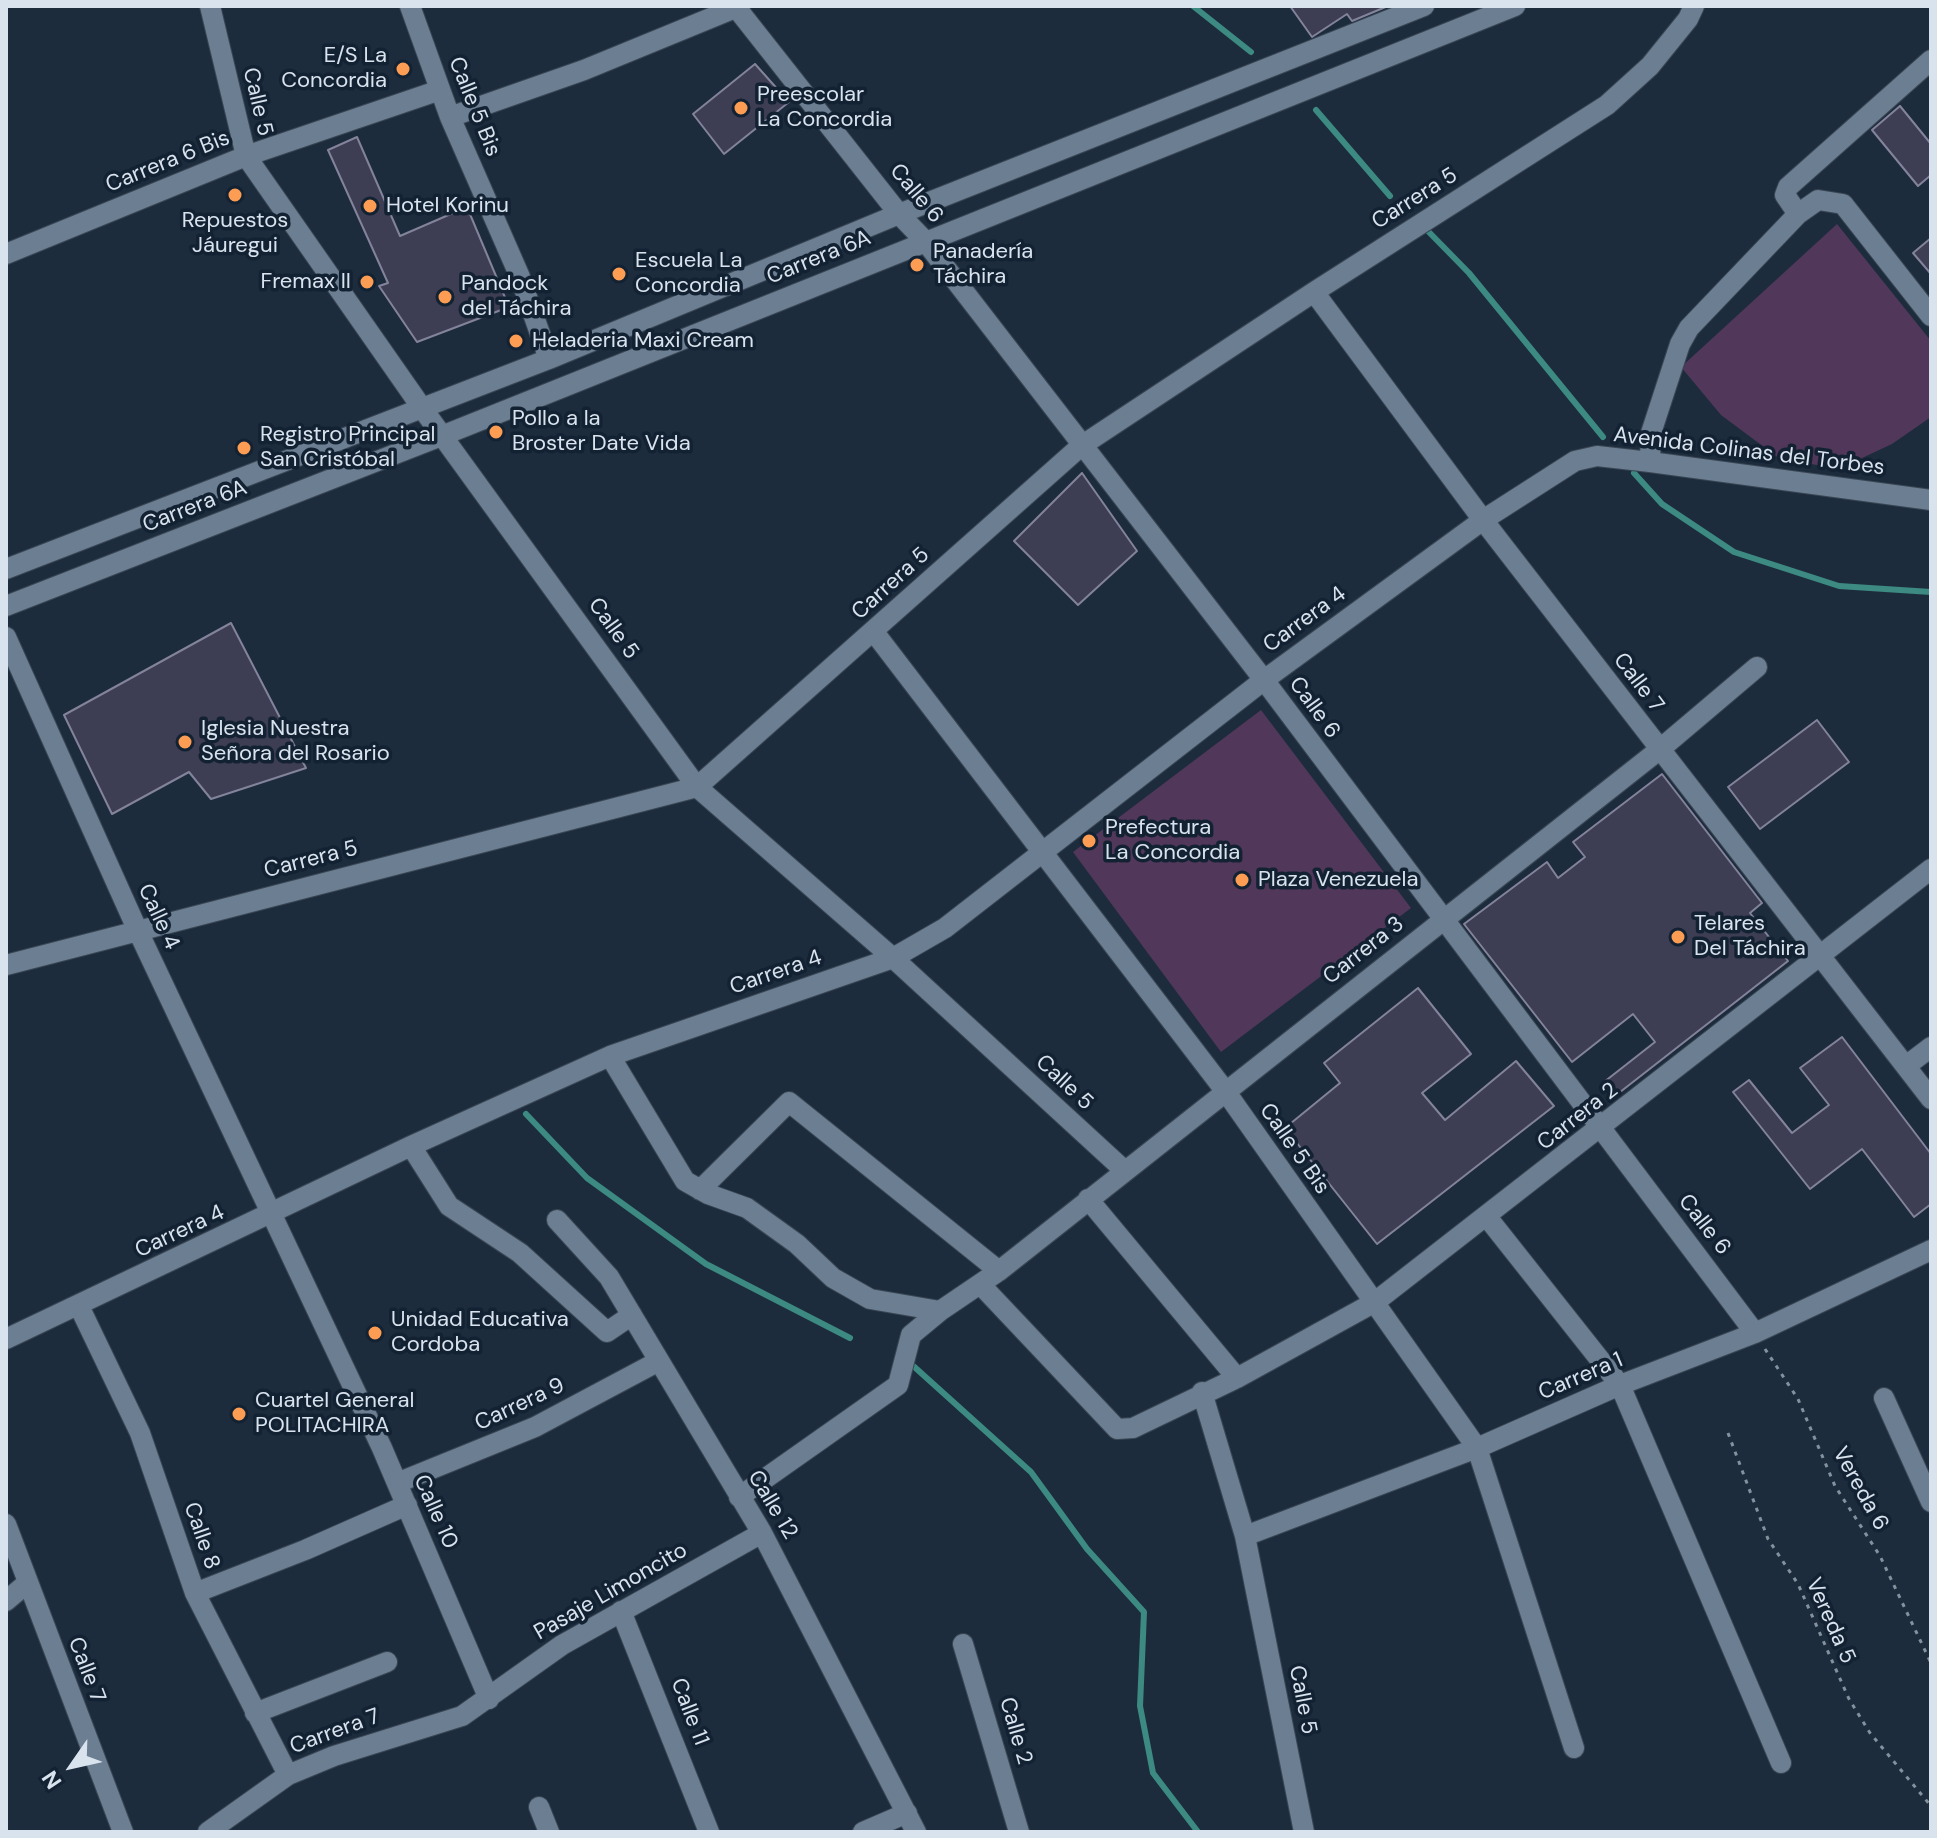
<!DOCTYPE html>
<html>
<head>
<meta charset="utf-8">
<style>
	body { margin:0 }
	#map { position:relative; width:1937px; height:1838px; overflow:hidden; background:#1d2c3d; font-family:"DM Sans",sans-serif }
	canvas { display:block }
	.frame { position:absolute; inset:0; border:8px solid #d9e3ee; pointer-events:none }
	.north { position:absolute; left:32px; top:1726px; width:80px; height:80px; -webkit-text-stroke:6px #132233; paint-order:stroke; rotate:236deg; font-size:22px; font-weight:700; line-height:32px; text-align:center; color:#d9e3ee }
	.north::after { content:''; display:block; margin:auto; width:28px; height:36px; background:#d9e3ee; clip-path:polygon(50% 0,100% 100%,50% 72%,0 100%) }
</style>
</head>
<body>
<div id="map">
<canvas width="1937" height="1838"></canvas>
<div class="frame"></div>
<div class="north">N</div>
</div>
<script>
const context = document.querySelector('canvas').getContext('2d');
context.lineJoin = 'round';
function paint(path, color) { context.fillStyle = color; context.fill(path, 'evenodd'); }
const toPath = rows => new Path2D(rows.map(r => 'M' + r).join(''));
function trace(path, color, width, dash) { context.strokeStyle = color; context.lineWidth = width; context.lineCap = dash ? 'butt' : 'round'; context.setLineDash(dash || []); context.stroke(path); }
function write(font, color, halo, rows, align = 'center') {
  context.font = font + ' "DM Sans",sans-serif'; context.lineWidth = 7; context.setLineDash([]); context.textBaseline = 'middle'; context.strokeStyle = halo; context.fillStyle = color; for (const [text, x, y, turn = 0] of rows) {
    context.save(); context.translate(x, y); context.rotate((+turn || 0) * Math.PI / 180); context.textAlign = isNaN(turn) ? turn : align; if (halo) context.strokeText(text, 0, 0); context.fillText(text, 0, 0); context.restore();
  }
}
paint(toPath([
	[1837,224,1931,341,1931,417,1892,444,1845,466,1817,465,1780,459,1721,415,1681,367],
	[1261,710,1411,908,1221,1052,1073,852]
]), '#51375a');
trace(toPath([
	[1193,6,1251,52],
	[1316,110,1390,196],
	[1423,226,1469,273,1603,437],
	[1634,473,1662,504,1734,552,1839,586,1931,592],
	[526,1114,587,1178,706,1264,850,1338],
	[910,1363,1031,1472,1087,1549,1144,1612,1140,1706,1153,1773,1198,1832]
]), '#3c8a81', 6);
const building = toPath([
	[1290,6,1388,6,1352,21,1347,14,1312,37,1290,6],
	[755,64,789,102,724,154,693,114,755,64],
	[1900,106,1931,144,1931,175,1918,186,1872,130,1900,106],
	[357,137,400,236,467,207,509,307,417,342,379,286,388,283,328,150,357,137],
	[1931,238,1931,274,1913,253,1931,238],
	[1082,473,1137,551,1078,605,1014,541,1082,473],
	[231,623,306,768,211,799,189,772,112,814,64,715,231,623],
	[1817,720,1849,762,1760,829,1728,787,1817,720],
	[1662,774,1762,903,1750,913,1788,961,1615,1096,1604,1082,1655,1042,1633,1014,1572,1062,1464,924,1547,862,1558,878,1585,857,1573,842,1662,774],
	[1418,988,1471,1054,1422,1093,1445,1120,1516,1061,1554,1106,1377,1244,1285,1128,1340,1083,1324,1063,1418,988],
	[1842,1037,1931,1154,1931,1204,1914,1217,1862,1149,1810,1189,1733,1092,1749,1080,1792,1133,1829,1105,1800,1068,1842,1037]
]);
paint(building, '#3d3d53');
trace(building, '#83839c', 2);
const minor = toPath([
	[210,6,246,156,422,408,697,787,893,958,1125,1171],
	[410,6,450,117,520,277,549,359],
	[735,6,899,214,925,241,1264,680,1755,1333],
	[450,117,584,70,740,6],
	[1798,214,1818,200,1843,204,1931,316],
	[6,254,246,156,440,90],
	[1314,292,1483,520,1931,1099],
	[1650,462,1651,433,1680,344,1689,328,1798,214,1785,195,1788,187,1931,60],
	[6,569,549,359,899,214,1424,6],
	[6,606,444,435,1515,6],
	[874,632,1226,1092,1477,1448,1574,1748],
	[6,637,137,929,382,1448,489,1699],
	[6,965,697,787,1081,446,1314,292,1607,105,1650,66,1688,19,1694,6],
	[610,1056,685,1181,708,1194,747,1208,797,1244,833,1278,870,1299,940,1311,999,1271,1659,750,1757,667],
	[1906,1066,1931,1047],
	[411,1146,449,1206,520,1253,607,1332,632,1315],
	[700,1190,789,1102,999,1271],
	[1088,1199,1237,1378],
	[1487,1217,1620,1385,1781,1763],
	[557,1220,609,1277,762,1533,916,1832],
	[980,1284,1117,1429,1133,1428,1237,1378,1375,1302,1931,869],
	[79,1306,140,1433,195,1593,288,1775],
	[6,1339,411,1146,610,1056,893,958,945,928,1264,680,1483,520,1575,461,1597,456,1650,462,1931,500],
	[1202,1392,1245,1536,1304,1832],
	[1884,1398,1931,1502],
	[397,1483,535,1427,659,1361],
	[739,1497,898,1385,911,1335,940,1311],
	[6,1524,123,1832],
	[1245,1536,1477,1448,1620,1385,1755,1333,1931,1250],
	[195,1593,305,1550,407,1505],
	[6,1601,26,1584],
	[621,1611,709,1832],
	[963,1644,1019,1832],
	[255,1713,387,1662],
	[539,1807,549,1832],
	[208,1832,288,1775,334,1756,462,1716,562,1645,762,1533],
	[863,1832,907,1813]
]);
trace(minor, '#394654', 22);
trace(toPath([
	[1765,1349,1798,1399,1835,1486,1880,1556,1931,1663],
	[1728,1433,1768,1539,1798,1584,1849,1699,1870,1733,1931,1806]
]), '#84919e', 3, [4, 6]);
trace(minor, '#6c7e92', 20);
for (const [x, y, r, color] of [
	[403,69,8,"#fc9d53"],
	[741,108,8,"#fc9d53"],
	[235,195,8,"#fc9d53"],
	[370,206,8,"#fc9d53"],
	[917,265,8,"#fc9d53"],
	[619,274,8,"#fc9d53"],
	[367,282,8,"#fc9d53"],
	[445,297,8,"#fc9d53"],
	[516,341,8,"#fc9d53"],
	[496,432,8,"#fc9d53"],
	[244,448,8,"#fc9d53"],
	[185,742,8,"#fc9d53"],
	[1089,841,8,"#fc9d53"],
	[1242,880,8,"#fc9d53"],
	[1678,937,8,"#fc9d53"],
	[375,1333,8,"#fc9d53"],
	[239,1414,8,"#fc9d53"]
]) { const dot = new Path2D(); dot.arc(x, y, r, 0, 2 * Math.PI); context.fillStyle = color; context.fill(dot); trace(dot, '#132233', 3); }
write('22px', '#d9e3ee', '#132233', [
	["E/S La",387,56,"right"],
	["Concordia",387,81,"right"],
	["Preescolar",757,95],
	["La Concordia",757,120],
	["Hotel Korinu",386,206],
	["Repuestos",235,221,"center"],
	["Jáuregui",235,246,"center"],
	["Panadería",933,252],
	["Táchira",933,277],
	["Escuela La",635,261],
	["Concordia",635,286],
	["Fremax II",351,282,"right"],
	["Pandock",461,284],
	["del Táchira",461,309],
	["Heladeria Maxi Cream",532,341],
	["Pollo a la",512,419],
	["Broster Date Vida",512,444],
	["Registro Principal",260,435],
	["San Cristóbal",260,460],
	["Iglesia Nuestra",201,729],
	["Señora del Rosario",201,754],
	["Prefectura",1105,828],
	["La Concordia",1105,853],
	["Plaza Venezuela",1258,880],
	["Telares",1694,924],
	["Del Táchira",1694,949],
	["Unidad Educativa",391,1320],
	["Cordoba",391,1345],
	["Cuartel General",255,1401],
	["POLITACHIRA",255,1426]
], 'left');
write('22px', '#d9e3ee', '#132233', [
	["Calle 5",257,102,77],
	["Calle 5 Bis",474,107,68],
	["Carrera 6 Bis",168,162,-22],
	["Calle 6",916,194,50],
	["Carrera 5",1415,199,-32],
	["Carrera 6A",819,258,-22],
	["Avenida Colinas del Torbes",1749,452,7],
	["Carrera 6A",195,507,-21],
	["Carrera 5",891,584,-42],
	["Carrera 4",1305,620,-36],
	["Calle 5",613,629,54],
	["Calle 7",1638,683,53],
	["Calle 6",1314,708,54],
	["Carrera 5",311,860,-14],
	["Calle 4",158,917,65],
	["Carrera 3",1364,951,-38],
	["Carrera 4",776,973,-19],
	["Calle 5",1064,1083,43],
	["Carrera 2",1578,1117,-38],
	["Calle 5 Bis",1294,1149,55],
	["Calle 6",1704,1225,52],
	["Carrera 4",180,1232,-25],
	["Carrera 1",1581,1377,-23],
	["Carrera 9",520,1405,-25],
	["Vereda 6",1860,1489,61],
	["Calle 12",772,1505,59],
	["Calle 10",435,1512,66],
	["Calle 8",201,1536,71],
	["Pasaje Limoncito",611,1592,-30],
	["Vereda 5",1830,1621,66],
	["Calle 7",86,1670,69],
	["Calle 5",1302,1700,79],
	["Calle 11",689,1712,69],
	["Calle 2",1015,1731,74],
	["Carrera 7",335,1732,-20]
]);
</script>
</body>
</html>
